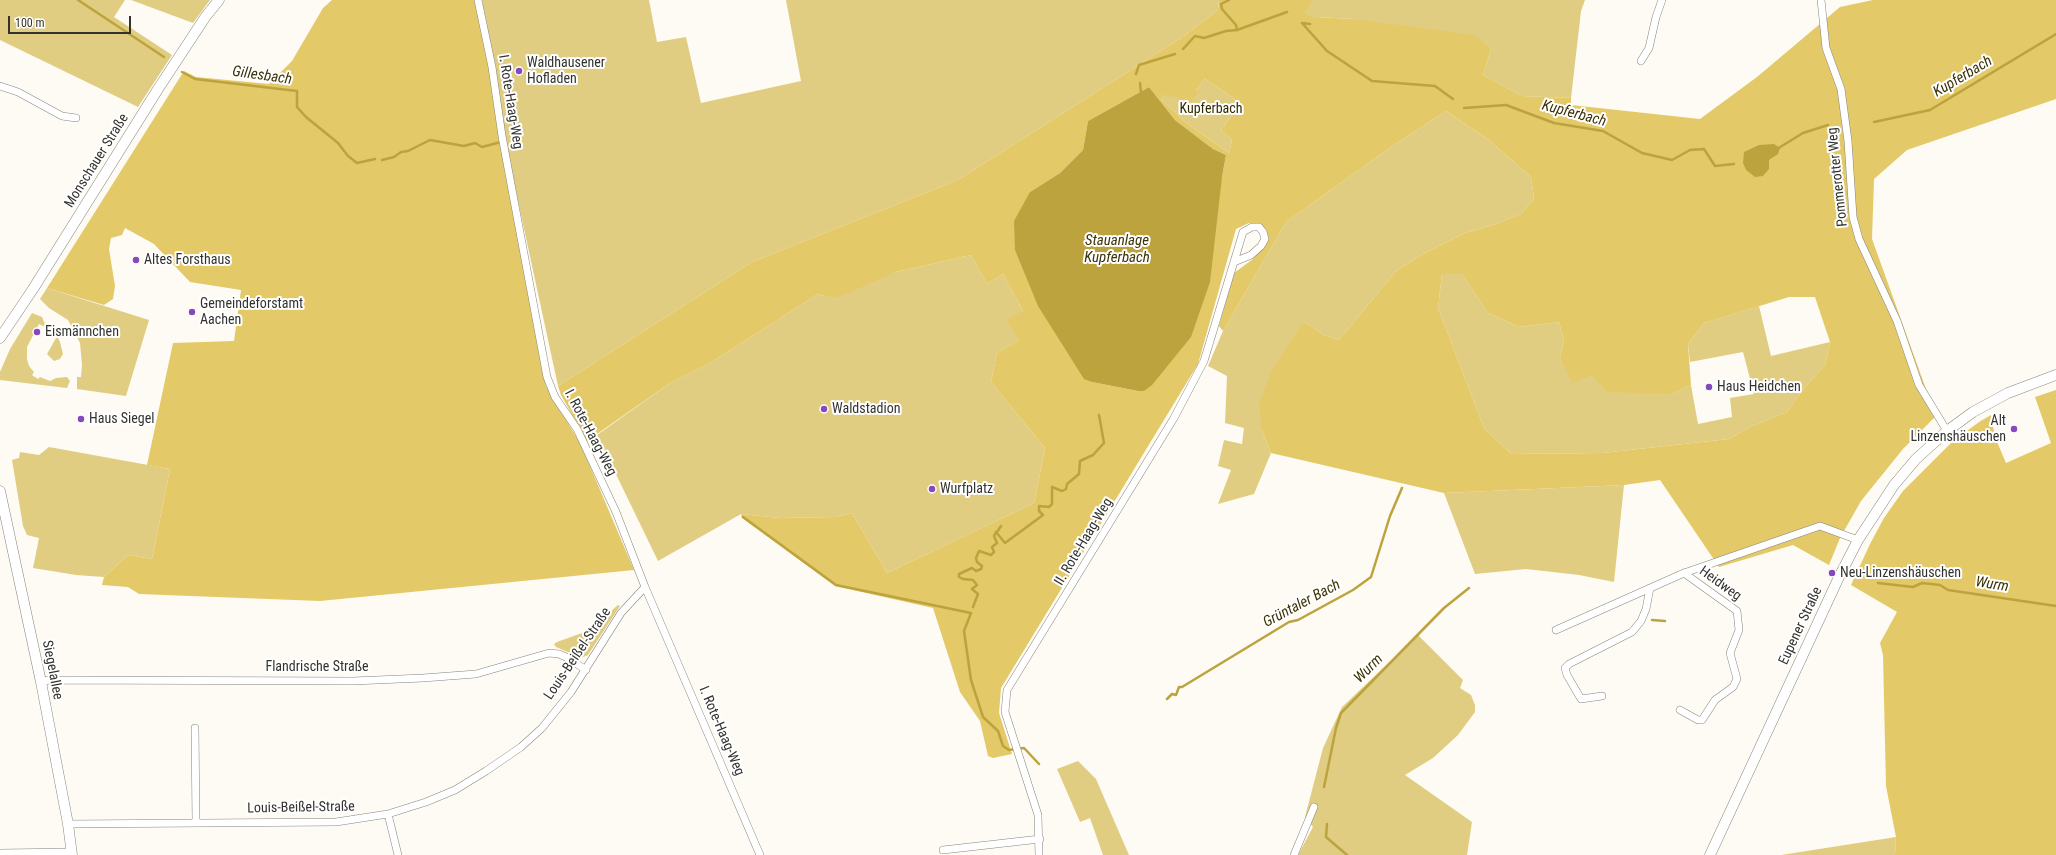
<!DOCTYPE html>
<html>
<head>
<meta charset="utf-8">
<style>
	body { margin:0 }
	#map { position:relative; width:2056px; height:855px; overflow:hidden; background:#fdfbf3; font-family:"Roboto Condensed",sans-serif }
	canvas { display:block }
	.scale { position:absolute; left:8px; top:16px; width:123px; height:18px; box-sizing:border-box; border:2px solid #32322f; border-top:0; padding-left:5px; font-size:12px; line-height:14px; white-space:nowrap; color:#32322f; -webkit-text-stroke:3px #fff; paint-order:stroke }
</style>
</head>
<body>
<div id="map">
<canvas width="2056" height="855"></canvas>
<div class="scale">100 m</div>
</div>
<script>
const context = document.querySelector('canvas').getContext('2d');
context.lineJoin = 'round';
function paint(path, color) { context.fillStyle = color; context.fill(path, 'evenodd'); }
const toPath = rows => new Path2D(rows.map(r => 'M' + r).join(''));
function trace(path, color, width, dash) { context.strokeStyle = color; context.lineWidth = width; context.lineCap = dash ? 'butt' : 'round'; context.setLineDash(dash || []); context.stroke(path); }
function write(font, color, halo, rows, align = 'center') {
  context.font = font + ' "Roboto Condensed",sans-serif'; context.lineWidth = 4; context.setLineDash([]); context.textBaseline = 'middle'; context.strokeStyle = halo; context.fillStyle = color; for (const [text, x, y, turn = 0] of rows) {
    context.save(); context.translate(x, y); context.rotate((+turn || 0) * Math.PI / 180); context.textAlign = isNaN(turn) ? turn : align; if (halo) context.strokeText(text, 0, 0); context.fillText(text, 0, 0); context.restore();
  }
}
paint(toPath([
	[0,0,125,0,114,17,172,55,138,107,0,40],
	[131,0,210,0,193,23],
	[482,0,649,0,657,42,686,37,701,103,801,81,786,0,1219,0,1218,10,1181,38,958,180,752,262,558,386,504,136,491,48],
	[1314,0,1585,0,1581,11,1571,98,1522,96,1483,75,1491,49,1354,19,1315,17,1303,13],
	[1205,79,1235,99,1238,106,1221,130,1232,140,1229,153,1185,122,1161,99,1166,95,1198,92,1196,90],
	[1446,111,1489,140,1531,177,1534,199,1521,214,1493,225,1465,233,1423,254,1396,271,1339,340,1324,335,1304,322,1262,430,1271,453,1254,494,1218,504,1231,470,1218,466,1224,440,1242,444,1244,428,1225,423,1227,376,1208,366,1223,331,1286,222,1394,145],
	[971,255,987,284,1003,274,1023,311,1019,340,997,353,991,382,1045,448,1034,503,887,573,852,513,836,517,780,518,741,514,658,561,597,435,670,383,710,363,818,294,825,296,896,272],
	[1442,274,1462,274,1488,313,1519,327,1559,322,1564,341,1560,357,1592,375,1672,394,1691,385,1698,424,1732,417,1730,398,1754,394,1743,352,1690,362,1688,344,1704,323,1759,306,1771,356,1830,342,1825,365,1805,387,1787,412,1750,427,1729,439,1602,453,1511,454,1484,428,1438,308],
	[47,288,149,320,126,396,77,389,77,377,81,377,82,365,80,343,68,320,49,308,40,299],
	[32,313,42,317,45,324,45,327,39,324,27,347,27,359,29,366,34,372,32,375,38,379,40,377,50,381,56,378,67,377,70,381,67,388,0,380,0,372,10,349],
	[56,338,58,338,60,342,63,354,60,359,54,361,47,354],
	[49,447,170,469,152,559,128,555,104,577,76,575,33,568,39,538,27,535,23,526,12,460,19,458,20,452,39,455],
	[1624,485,1614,582,1579,575,1526,569,1475,574,1444,493],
	[618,605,620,606,588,655,581,658,556,647,554,644,557,642,582,633,596,624],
	[1418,635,1463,680,1460,688,1471,695,1475,705,1475,712,1458,735,1433,758,1405,775,1472,822,1467,855,1298,855,1313,827,1305,817,1323,748,1342,707],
	[1078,761,1096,779,1129,855,1103,855,1090,818,1080,822,1057,769],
	[1896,837,1895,855,1781,855]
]), '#e1cd81');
paint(toPath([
	[332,0,475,0,486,50,546,386,581,445,634,570,320,601,139,594,128,587,102,585,104,577,128,555,152,559,170,469,147,465,173,343,234,341,241,290,190,282,154,244,125,228,122,235,111,238,109,249,115,286,113,299,104,305,47,288,184,71,196,77,269,84,292,61,323,8],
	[1219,0,1314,0,1304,13,1315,17,1354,19,1474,35,1491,49,1483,75,1522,96,1571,98,1571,105,1700,119,1757,77,1840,7,1873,0,2056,0,2056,99,1907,150,1874,179,1872,239,1926,389,1939,413,1903,449,1861,501,1840,538,1829,565,1793,545,1719,567,1660,480,1624,485,1444,493,1271,453,1262,430,1259,405,1271,371,1304,322,1324,335,1339,340,1396,271,1423,254,1465,233,1493,225,1521,214,1534,199,1531,177,1489,140,1446,111,1394,145,1286,222,1223,331,1219,326,1234,273,1253,259,1268,239,1266,229,1259,224,1249,223,1236,229,1198,364,1001,688,999,713,1012,754,993,758,988,756,980,721,960,692,933,608,835,586,742,518,741,514,780,518,836,517,852,513,887,573,1034,503,1045,448,991,382,997,353,1019,340,1007,320,1023,311,1003,274,987,284,971,255,896,272,839,297,825,296,818,294,710,363,670,383,587,441,561,395,558,386,752,262,958,180,1181,38,1218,10],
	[1205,79,1235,99,1238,106,1221,130,1232,140,1229,153,1185,122,1161,99,1166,95,1171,98,1174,95,1188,105,1199,92,1196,90],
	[1149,87,1175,120,1213,149,1226,155,1222,177,1144,391,1138,391,1092,382,1030,192,1060,173,1083,150,1088,121],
	[1442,274,1462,274,1488,313,1519,327,1559,322,1564,341,1560,357,1572,383,1592,375,1607,392,1672,394,1691,385,1688,344,1704,323,1789,297,1815,297,1830,342,1825,365,1805,387,1787,412,1750,427,1729,439,1602,453,1511,454,1484,428,1438,308],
	[2056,390,2056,855,1895,855,1896,837,1886,786,1883,655,1880,643,1897,612,1851,585,1871,542,1884,518,1903,491,1951,443,1979,422,1991,415,1995,437,2006,463,2051,443,2035,397]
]), '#e3c967');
paint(toPath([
	[1149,87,1175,120,1213,149,1226,155,1222,177,1210,282,1191,337,1152,385,1144,391,1138,391,1092,382,1084,379,1038,306,1015,250,1014,221,1030,192,1060,173,1083,150,1088,121],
	[1774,144,1780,148,1778,154,1769,160,1769,169,1763,176,1755,177,1746,170,1743,163,1744,152,1759,145]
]), '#bca33e');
trace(toPath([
	[78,0,164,57],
	[1229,0,1221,4,1222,9,1236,25,1237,30],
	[1302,23,1327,51,1372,81,1435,86,1453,99],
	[1302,23,1310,24],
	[1183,49,1195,36,1204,38,1226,31,1237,30,1287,12],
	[182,72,195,79,297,91,297,107,306,117,338,143,348,156,357,163,375,159],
	[1136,74,1139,65,1175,54],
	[1140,83,1141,93],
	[1464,108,1506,105,1554,123,1603,131,1642,153,1672,160,1690,150,1704,149,1715,166,1734,164],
	[1874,122,1930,110,2056,34],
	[1777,149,1803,133,1828,125],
	[382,160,394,157,401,152,408,151,430,140,464,146,475,143,482,147,501,142],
	[743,517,836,585,971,613,964,631,971,680,983,717,998,731,1003,746,1009,750,1024,748,1039,764],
	[997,532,1001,526],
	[1878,583,1913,587,1922,583,1940,585,1948,590,2056,606],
	[973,607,978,594,972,589,977,585,973,580,963,579,959,577,959,574,972,568,976,571,981,569,982,566,977,562,976,558,979,551,991,555,994,552,992,547,997,543,994,536,996,532,1005,543,1043,515,1039,511,1039,506,1049,507,1052,504,1052,487,1062,491,1066,489,1067,484,1079,474,1080,461,1093,455,1104,443,1099,415],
	[1652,620,1665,621],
	[1167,699,1172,694,1176,695,1179,687,1182,687,1289,622,1298,620,1353,590,1371,577,1390,516,1402,488],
	[1324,787,1336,728,1341,713,1444,608,1469,588],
	[1327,824,1326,837,1347,855]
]), '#bca33e', 2.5);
const minor = toPath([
	[478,0,492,67,502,136,547,377,555,397,577,429,616,512,645,587,760,855],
	[1821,0,1826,48,1841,89,1848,141,1853,217,1859,239,1897,321,1919,385,1947,431],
	[1641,61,1649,48,1656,17,1662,0],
	[0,86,18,92,62,116,76,118],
	[1556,630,1684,573,1820,526,1858,540],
	[41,682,49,680,353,681,423,678,476,674,549,653,559,654,568,658,586,670],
	[1602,696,1581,699,1567,675,1565,668,1569,664,1632,632,1641,621,1646,609,1650,588],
	[1680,710,1698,720,1702,720,1715,700,1733,687,1737,679,1730,653,1739,630,1737,611,1684,573],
	[195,728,196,822],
	[388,814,398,855],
	[68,824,336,822,388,814,426,802,455,790,486,771,521,747,542,728,571,692,621,613,645,587],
	[943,850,1040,839],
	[0,853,71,852],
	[1039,855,1038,815,1005,712,1007,690,1174,418,1204,361,1243,232,1252,227,1259,227,1263,232,1265,239,1261,246,1251,255,1234,262],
	[1294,855,1314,807]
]);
const primary = toPath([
	[0,338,33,289,158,89,206,16,219,0],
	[0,491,41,682,68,824,72,855],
	[1710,855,1839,577,1858,540,1894,485,1916,459,1947,431,1973,412,2008,393,2056,375]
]);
trace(minor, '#87857f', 8);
trace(primary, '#87857f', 11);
trace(minor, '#fff', 7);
trace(primary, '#fff', 10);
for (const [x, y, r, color] of [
	[519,71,4,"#8548be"],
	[136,260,4,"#8548be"],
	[192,312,4,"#8548be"],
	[37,332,4,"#8548be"],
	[1709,387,4,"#8548be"],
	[824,409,4,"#8548be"],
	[81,419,4,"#8548be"],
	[2014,429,4,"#8548be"],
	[932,489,4,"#8548be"],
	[1832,573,4,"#8548be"]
]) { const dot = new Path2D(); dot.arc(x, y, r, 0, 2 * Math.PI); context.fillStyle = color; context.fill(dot); trace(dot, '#fff', 1.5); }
write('14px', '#32322f', '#fff', [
	["Waldhausener",527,63],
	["Hofladen",527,79],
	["Altes Forsthaus",144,260],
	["Gemeindeforstamt",200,304],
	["Aachen",200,320],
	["Eismännchen",45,332],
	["Haus Heidchen",1717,387],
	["Waldstadion",832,409],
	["Haus Siegel",89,419],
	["Alt",2006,421,"right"],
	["Linzenshäuschen",2006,437,"right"],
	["Wurfplatz",940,489],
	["Neu-Linzenshäuschen",1840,573]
], 'left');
write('14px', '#32322f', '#fff', [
	["I. Rote-Haag-Weg",510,102,81],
	["Monschauer Straße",97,161,-58],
	["Pommerotter Weg",1838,177,-96],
	["I. Rote-Haag-Weg",590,433,62],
	["II. Rote-Haag-Weg",1084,542,-59],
	["Heidweg",1720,584,36],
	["Eupener Straße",1801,626,-65],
	["Louis-Beißel-Straße",578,654,-56],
	["Flandrische Straße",317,667],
	["Siegelallee",52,670,79],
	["I. Rote-Haag-Weg",721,731,67],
	["Louis-Beißel-Straße",301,808,-1]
]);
write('14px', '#342a00', '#fff', [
	["Kupferbach",1211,109]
]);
write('italic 15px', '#3d3306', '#fff', [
	["Gillesbach",262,76,8],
	["Kupferbach",1963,77,-31],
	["Kupferbach",1574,114,15],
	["Stauanlage",1117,241],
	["Kupferbach",1117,258],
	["Wurm",1992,585,9],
	["Grüntaler Bach",1302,604,-28],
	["Wurm",1369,669,-45]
]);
</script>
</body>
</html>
